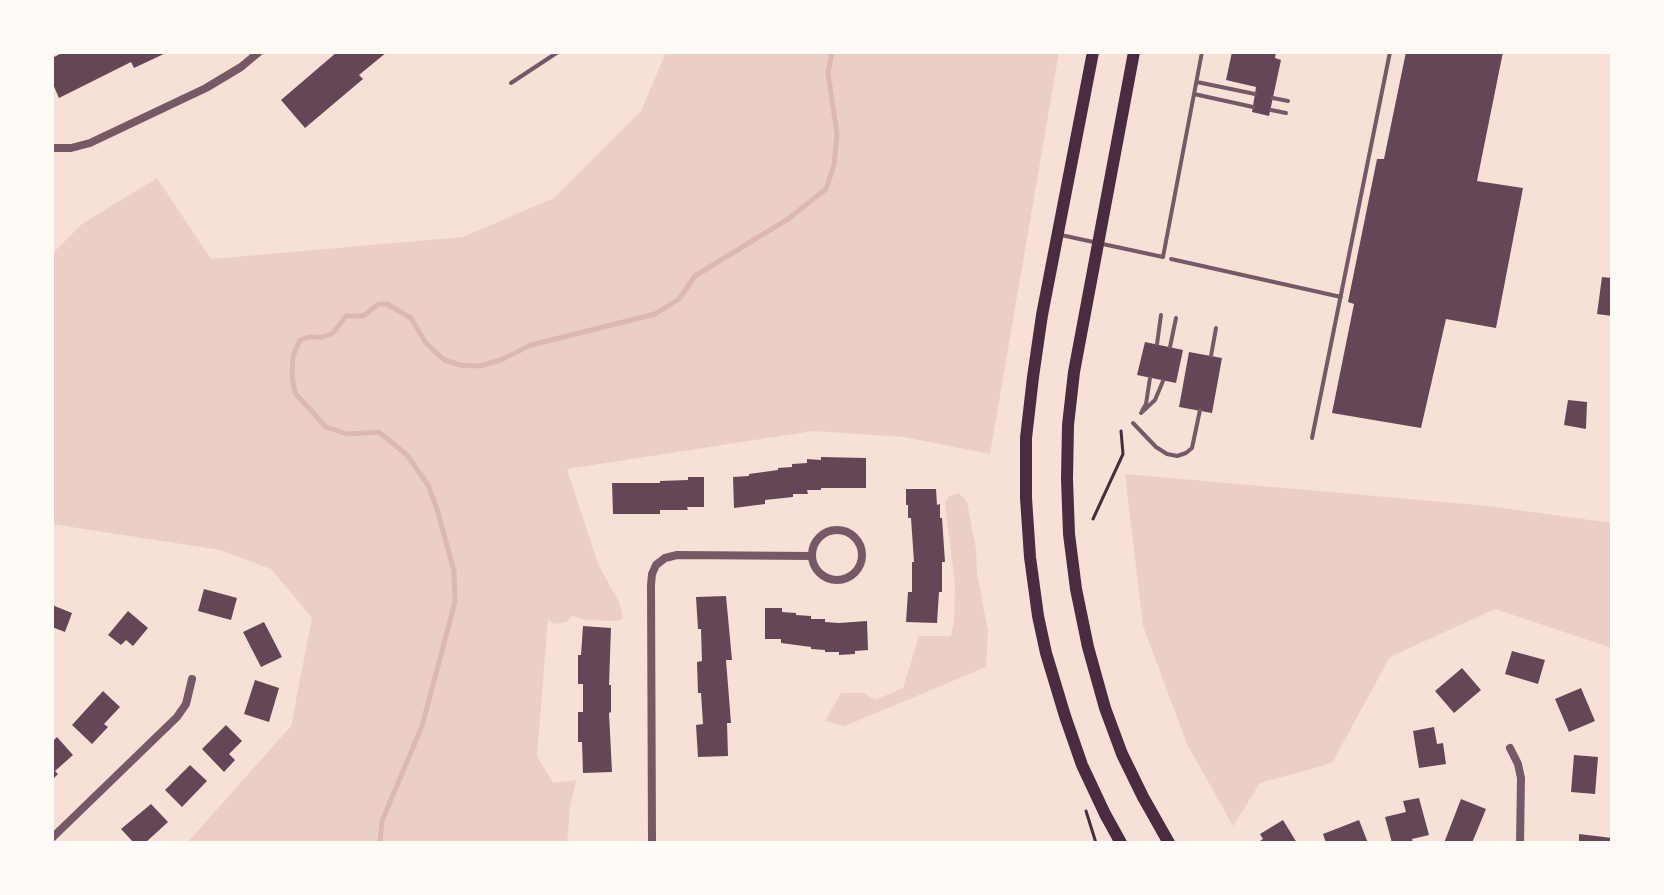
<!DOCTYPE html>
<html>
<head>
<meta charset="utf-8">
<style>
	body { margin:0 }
	#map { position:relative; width:1664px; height:895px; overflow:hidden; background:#f7e1d7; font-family:Jost,sans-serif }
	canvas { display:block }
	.frame { position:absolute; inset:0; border:54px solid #fffaf5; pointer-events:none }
</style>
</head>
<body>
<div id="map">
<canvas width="1664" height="895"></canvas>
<div class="frame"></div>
</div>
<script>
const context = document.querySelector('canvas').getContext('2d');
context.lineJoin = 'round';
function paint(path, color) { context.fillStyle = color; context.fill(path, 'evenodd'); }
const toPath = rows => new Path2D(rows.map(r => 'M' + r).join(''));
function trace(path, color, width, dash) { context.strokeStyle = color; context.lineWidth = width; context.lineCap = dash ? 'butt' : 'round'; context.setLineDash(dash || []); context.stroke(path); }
paint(toPath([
	[666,52,1059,52,990,454,904,437,813,431,567,469,598,564,620,604,623,619,616,621,585,620,573,616,566,622,554,624,548,619,537,756,553,783,576,780,570,807,567,843,187,843,291,726,312,618,271,569,220,550,52,524,52,254,82,224,157,178,211,259,463,237,554,198,641,111],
	[1125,474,1489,506,1612,523,1612,648,1495,609,1390,657,1332,763,1260,783,1233,826,1187,744,1143,626],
	[959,493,967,502,976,549,977,573,988,631,986,667,845,726,825,721,841,693,864,693,875,700,903,688,919,636,951,636,954,621,955,585,945,503,949,496]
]), '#ebcfc5');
trace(toPath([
	[380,843,382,821,422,726,455,602,454,571,437,509,428,485,407,455,379,432,347,434,326,427,295,393,292,376,293,356,300,340,309,337,323,337,333,333,346,316,363,316,379,304,387,304,411,318,426,343,444,360,460,365,480,366,501,360,531,345,655,314,679,299,695,276,788,219,826,189,834,165,837,134,828,73,832,52]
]), '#dcb8b0', 5);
paint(toPath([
	[64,52,168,52,134,68,131,62,59,98,52,82,52,58],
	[337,52,387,52,359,75,363,79,305,128,281,100],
	[1232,52,1276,52,1275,58,1281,60,1269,116,1252,112,1256,87,1226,80],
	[1406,52,1503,52,1477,181,1523,188,1496,328,1446,319,1421,428,1332,413,1354,304,1348,302,1377,159,1384,159],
	[1602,277,1612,278,1612,316,1597,314],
	[1145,342,1183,350,1176,383,1137,375],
	[1189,352,1222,358,1212,413,1179,407],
	[1568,400,1587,402,1586,429,1564,425],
	[821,457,866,458,866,488,821,488,821,490,807,490,808,494,793,494,793,497,765,500,765,504,734,508,733,477,749,476,749,474,778,470,778,468,792,467,792,464,807,463,807,459,821,460],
	[688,477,704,477,704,507,687,507,688,510,660,510,660,514,613,514,612,483,660,483,660,481,688,480],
	[906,489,936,489,937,505,940,504,940,518,942,518,945,562,942,562,942,592,939,592,937,623,906,622,908,592,912,592,912,562,914,562,911,518,908,518,908,505,906,505],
	[204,589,237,598,231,620,198,611],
	[726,596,732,660,726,660,731,723,727,723,728,756,698,757,696,725,703,724,701,693,698,693,697,662,702,661,701,629,698,629,696,597],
	[52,605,72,613,65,632,52,627],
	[765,608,782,608,782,612,796,613,796,615,811,616,811,619,825,619,825,622,839,623,867,621,868,650,855,651,855,654,839,655,839,652,825,652,825,650,811,649,811,647,781,643,781,639,765,639],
	[128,611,148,628,133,646,126,640,121,645,108,635],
	[264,622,282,657,261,667,243,632],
	[583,626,611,628,609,685,611,685,611,712,609,713,612,772,583,773,582,742,578,742,578,712,583,712,583,684,578,684,578,655,581,655],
	[1512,651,1545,660,1538,684,1505,674],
	[1462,668,1481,690,1454,713,1435,691],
	[255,680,279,688,269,722,244,714],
	[1581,688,1595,721,1569,732,1555,699],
	[103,691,120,707,104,724,108,727,92,744,72,725],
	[226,725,242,741,229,754,235,760,224,772,202,749],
	[1434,727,1437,744,1443,743,1446,764,1419,768,1413,731],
	[57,737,73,755,55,771,58,774,52,780,52,742],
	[1574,755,1598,757,1595,794,1571,792],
	[190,765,207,781,182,807,165,790],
	[1419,798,1429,835,1412,839,1413,843,1392,843,1385,817,1406,812,1403,801],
	[1461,799,1486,809,1472,843,1444,843],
	[151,804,168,822,145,843,134,843,121,829],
	[1283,820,1297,843,1257,843,1263,839,1260,834],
	[1359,820,1368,843,1326,843,1323,834],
	[1579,834,1612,838,1612,843,1579,843]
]), '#644757');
trace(toPath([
	[1093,519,1123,454,1121,431],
	[1086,811,1096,843]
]), '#4a2c40', 3);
trace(toPath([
	[1197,82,1255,94],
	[511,83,558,52],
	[1194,94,1253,107],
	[1273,98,1288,101],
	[1271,110,1286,113],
	[1061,235,1163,257,1202,52],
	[1171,259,1341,297],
	[1157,344,1161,315],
	[1170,347,1176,318],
	[1211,356,1216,328],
	[1142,411,1146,404,1150,378],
	[1141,413,1155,400,1163,381],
	[1133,423,1156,447,1167,454,1177,456,1186,453,1192,448,1200,410],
	[1312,438,1390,52]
]), '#755966', 4);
trace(toPath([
	[52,148,71,148,90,143,206,88,241,67,259,52],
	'812 555a25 25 0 1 1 50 0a25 25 0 1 1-50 0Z',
	[1510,748,1518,764,1521,778,1520,843],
	[52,838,177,717,186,704,192,679],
	[652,843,651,585,652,574,656,565,665,558,677,555,812,556]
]), '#755966', 8);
trace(toPath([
	[1093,52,1042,315,1033,377,1026,438,1026,498,1030,557,1038,616,1046,653,1065,716,1082,765,1105,814,1121,843],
	[1134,52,1074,372,1068,425,1067,479,1069,534,1076,589,1088,647,1105,708,1122,754,1143,797,1169,843]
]), '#4a2c40', 12);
</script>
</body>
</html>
